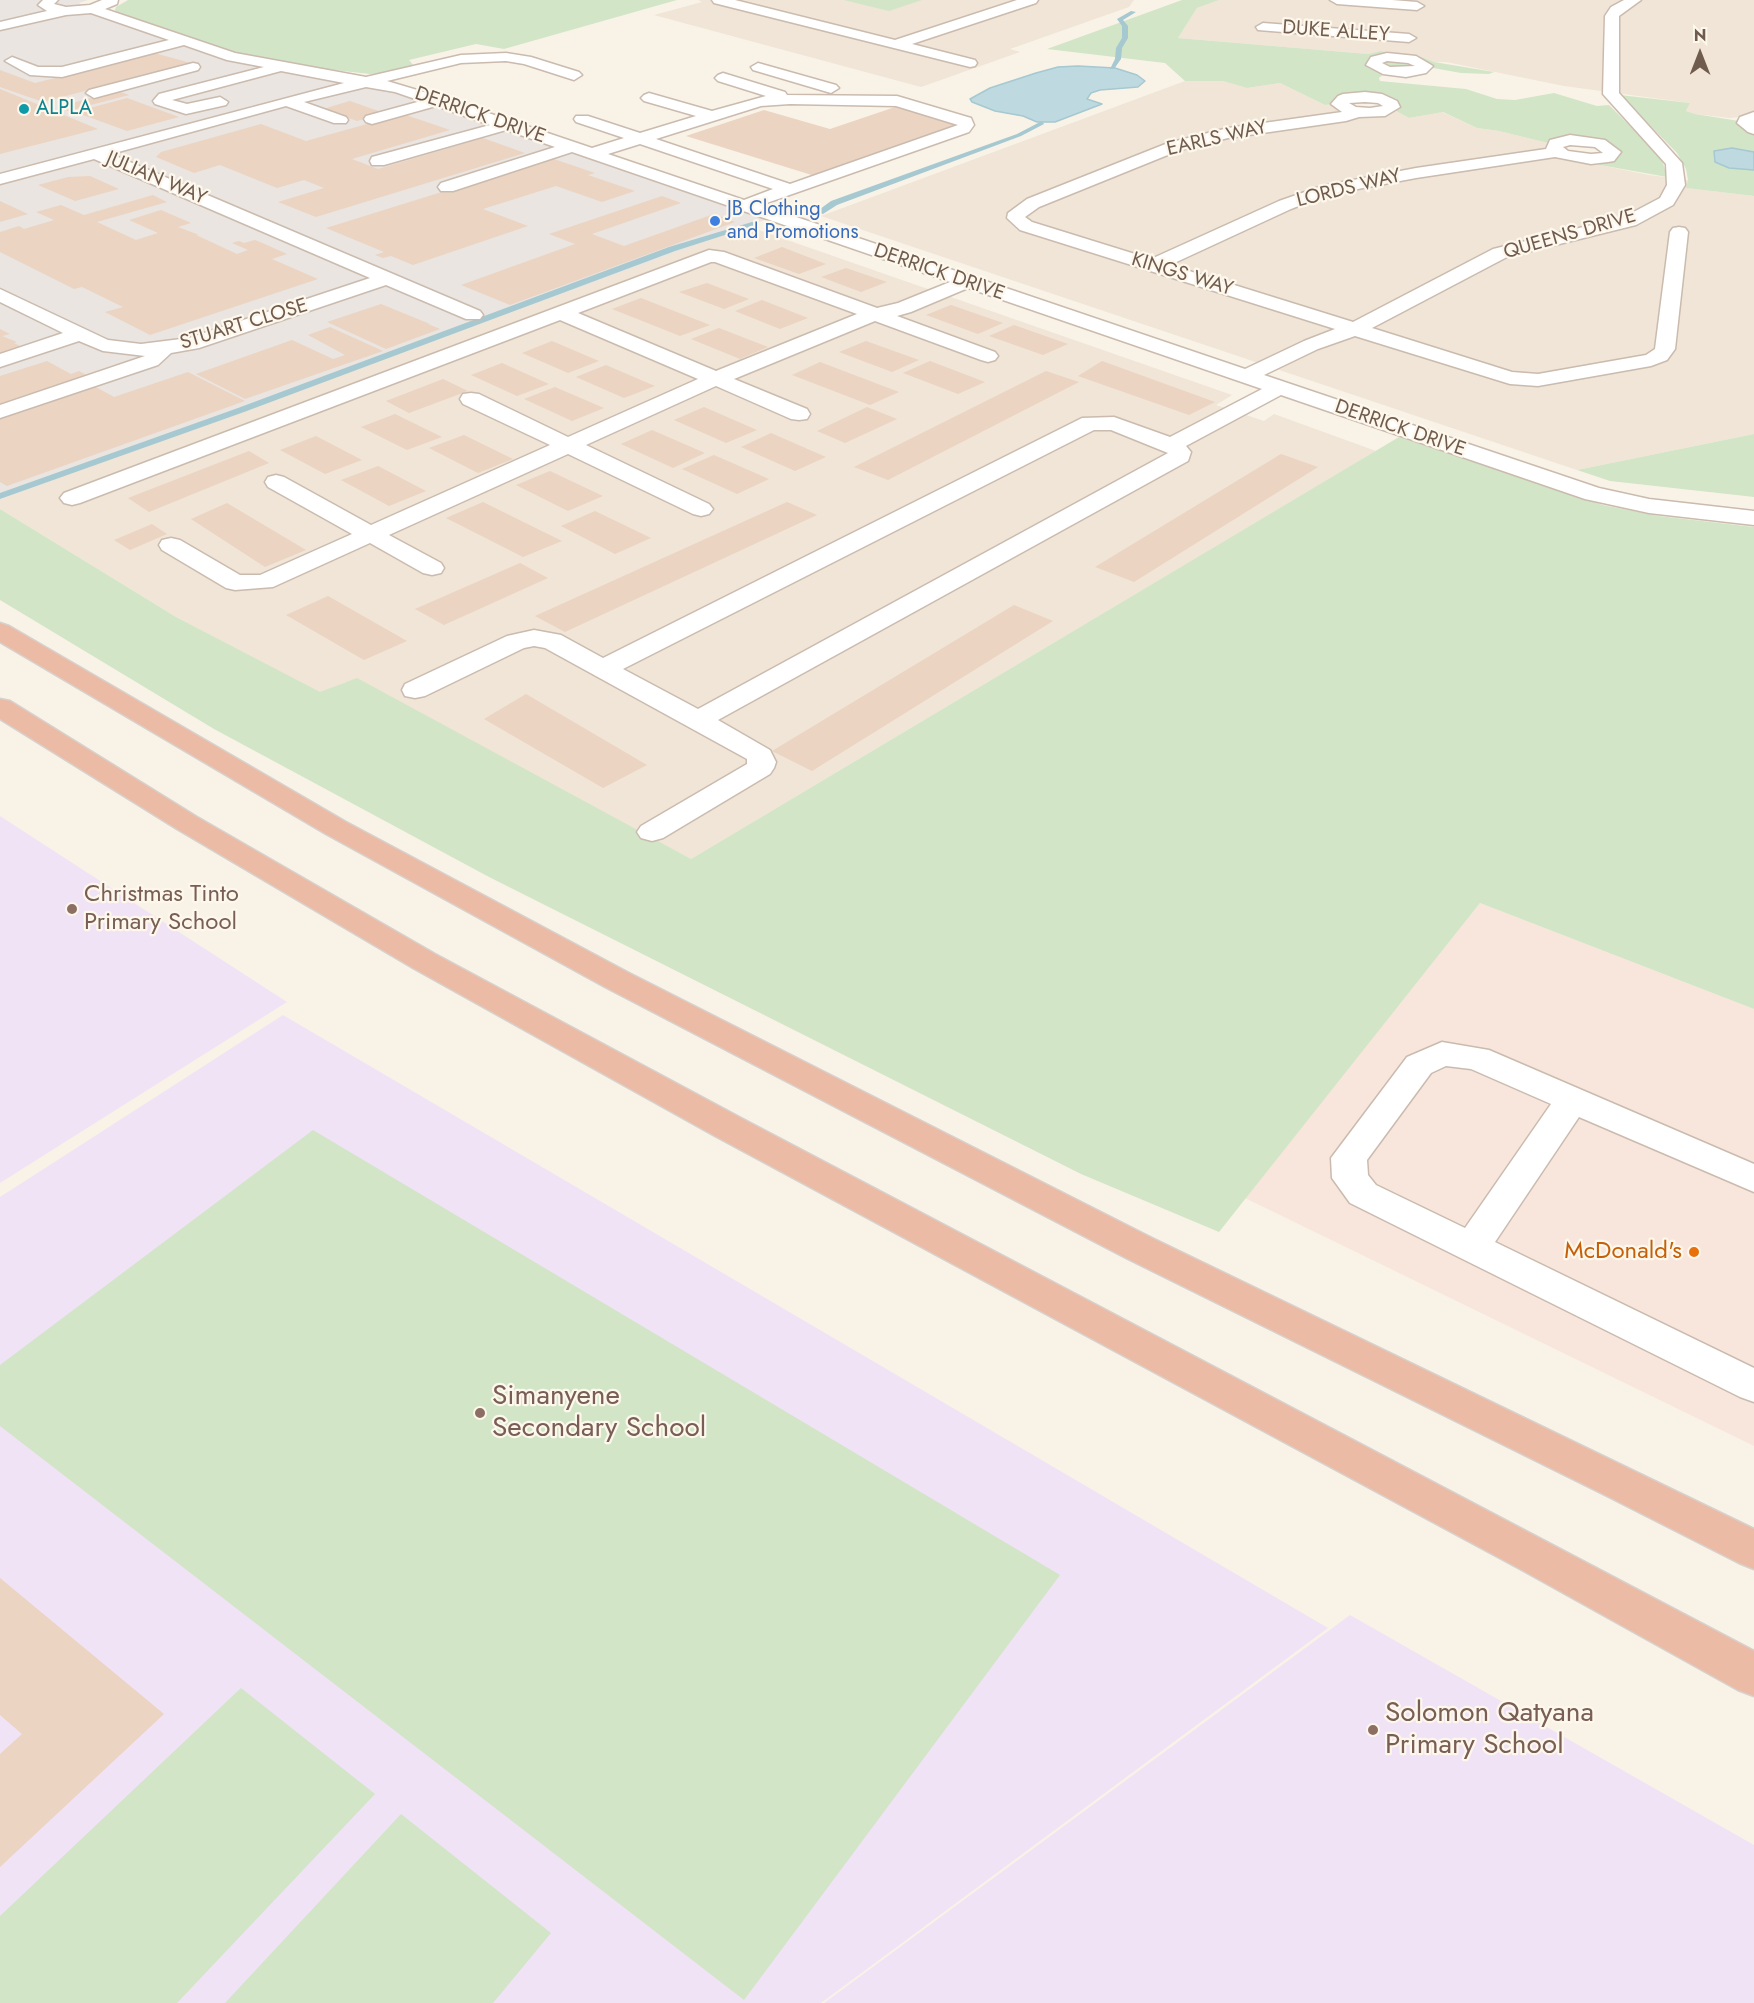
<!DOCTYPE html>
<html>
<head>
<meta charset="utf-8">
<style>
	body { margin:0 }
	#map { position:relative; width:1754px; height:2003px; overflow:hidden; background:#f9f3e7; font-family:Jost,sans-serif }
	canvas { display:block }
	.north { position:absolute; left:1670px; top:24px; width:60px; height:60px; -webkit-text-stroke:4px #fdf7ec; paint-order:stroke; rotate:0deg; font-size:16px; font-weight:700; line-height:24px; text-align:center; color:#705c4e }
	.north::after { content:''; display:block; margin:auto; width:21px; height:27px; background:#705c4e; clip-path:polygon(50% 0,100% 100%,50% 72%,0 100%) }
</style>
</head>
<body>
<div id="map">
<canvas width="1754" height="2003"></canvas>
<div class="north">N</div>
</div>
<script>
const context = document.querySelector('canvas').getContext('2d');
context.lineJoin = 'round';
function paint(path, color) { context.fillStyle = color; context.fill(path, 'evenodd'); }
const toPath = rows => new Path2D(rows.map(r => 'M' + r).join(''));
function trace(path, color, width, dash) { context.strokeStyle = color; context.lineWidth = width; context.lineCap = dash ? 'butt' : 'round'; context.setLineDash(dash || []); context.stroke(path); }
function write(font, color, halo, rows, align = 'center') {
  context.font = font + ' Jost,sans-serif'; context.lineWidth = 4.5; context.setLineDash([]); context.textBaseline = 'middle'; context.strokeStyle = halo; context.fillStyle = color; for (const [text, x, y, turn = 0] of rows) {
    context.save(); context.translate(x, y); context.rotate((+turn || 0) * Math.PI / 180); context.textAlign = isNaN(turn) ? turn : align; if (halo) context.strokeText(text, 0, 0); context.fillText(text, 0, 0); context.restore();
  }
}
paint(toPath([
	[698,0,1134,0,1129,7,1010,49,1020,52,921,87,654,15,702,2],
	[1219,0,1754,0,1754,116,1729,118,1695,114,1686,111,1690,103,1564,86,1446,62,1434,62,1419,56,1380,51,1368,54,1178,38,1197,8],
	[1185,81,1223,81,1247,88,1280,83,1325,105,1332,104,1339,109,1382,115,1396,111,1409,118,1442,112,1477,128,1499,131,1548,143,1547,148,1600,165,1649,175,1688,180,1687,188,1754,196,1754,434,1577,470,821,216],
	[747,226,1232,395,1216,405,1264,421,1274,414,1376,451,691,859,346,682,320,693,176,617,0,509,0,499]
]), '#f0e5d6');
paint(toPath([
	[1480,903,1754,1009,1754,1446,1245,1198]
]), '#f8e6dc');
paint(toPath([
	[0,0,88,0,79,3,91,11,397,88,773,217,0,499]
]), '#eae5e0');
paint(toPath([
	[0,816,287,1002,0,1183],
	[283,1015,1328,1628,821,2003,0,2003,0,1197],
	[1350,1615,1754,1845,1754,2003,824,2003]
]), '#f0e3f6');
paint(toPath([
	[128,0,677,0,504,49,476,44,409,60,414,66,389,73,370,74,289,65,234,53,118,15,115,10,116,7],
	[844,0,922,0,889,11],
	[1182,0,1219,0,1197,8,1178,38,1368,54,1380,51,1419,56,1434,62,1494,72,1489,74,1461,73,1433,68,1426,72,1385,73,1379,78,1380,81,1466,89,1497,99,1515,100,1554,93,1597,106,1609,105,1656,152,1663,163,1667,177,1600,165,1593,161,1619,153,1614,146,1607,143,1552,141,1548,143,1499,131,1477,128,1443,112,1409,118,1396,111,1400,106,1394,100,1341,96,1335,98,1332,104,1325,105,1280,83,1247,88,1223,81,1185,81,1165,63,1047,49],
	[1620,95,1690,103,1686,111,1695,114,1739,121,1754,131,1754,152,1732,148,1729,168,1754,170,1754,196,1686,188,1688,180,1686,169,1677,153],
	[1754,434,1754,497,1610,481,1577,470],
	[1399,437,1603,505,1659,516,1754,527,1754,1009,1480,903,1219,1232,1081,1174,489,877,214,729,0,600,0,509,176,617,320,692,357,678,691,859],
	[313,1130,1060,1575,744,2000,0,1426,0,1365],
	[241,1688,375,1794,177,2003,0,2003,0,1916],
	[401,1814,551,1933,493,2003,225,2003]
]), '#d2e5c7');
const water = toPath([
	[1078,66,1115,68,1137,75,1145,81,1138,87,1100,90,1091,93,1087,99,1102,104,1055,122,1037,122,1023,116,995,111,972,102,970,99,990,88,1036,73,1058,67,1078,66],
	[1732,148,1754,152,1754,170,1729,168,1715,162,1714,151,1732,148]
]);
paint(water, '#bedae0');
trace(water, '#a5c8d1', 1.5);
paint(toPath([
	[1131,11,1136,12,1123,20,1128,26,1128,38,1122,48,1121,59,1114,69,1110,69,1115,59,1116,48,1122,38,1122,26,1117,19,1131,11],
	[1042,121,1044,124,1021,136,837,205,823,214,816,212,831,201,1017,134,1042,121],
	[752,222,759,224,675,251,244,412,0,499,0,493,238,408,669,247,752,222]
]), '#a5c8d1');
paint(toPath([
	[154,53,191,63,43,102,0,87,0,70,35,83],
	[0,89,98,129,0,154],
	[118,91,129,95,68,111,57,107],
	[127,98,179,117,127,131,75,112],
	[350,101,384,113,357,121,323,109],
	[895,107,960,125,818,177,686,136,764,110,830,129],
	[403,114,450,130,352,159,378,169,483,138,525,153,316,217,278,202,324,188,304,180,277,188,220,165,194,173,156,157,161,152,261,124,306,141],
	[551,158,595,173,588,175,635,191,602,202,556,186,483,209,528,226,413,265,391,256,383,258,375,255,384,252,326,228],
	[90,176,119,189,75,201,38,185,68,177],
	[153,195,167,202,97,222,136,240,158,233,129,220,161,210,191,223,178,227,199,235,196,235,237,254,248,250,232,243,239,241,244,243,255,240,267,245,287,254,272,259,318,279,150,335,105,312,123,307,82,287,74,289,0,252,0,232,19,226,24,229,54,220,36,212,61,205,84,215],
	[662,196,681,203,592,234,624,246,714,214,735,222,510,305,461,285,575,244,549,234],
	[0,201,28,214,0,222],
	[782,247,826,264,799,274,754,258],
	[846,268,887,282,861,292,821,277],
	[707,283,749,299,724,309,679,292],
	[641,298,710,325,680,336,612,309],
	[762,300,808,318,780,329,735,311],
	[381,304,430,324,428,324,440,329,386,349,327,322],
	[951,305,1003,323,978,334,926,315],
	[1014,325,1068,344,1043,355,989,336],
	[330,327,383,351,245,399,196,374,292,340,333,359,345,355,308,335],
	[719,328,768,347,740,359,691,339],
	[0,329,10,334,2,336,17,342,14,343,24,348,0,356],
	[552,341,599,361,568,373,522,353],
	[866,341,919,360,892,372,839,352],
	[47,361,71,374,79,371,88,376,0,405,0,376],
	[930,361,985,382,958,394,903,373],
	[1102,361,1215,402,1189,415,1078,376],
	[820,362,899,392,870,405,792,375],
	[502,363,549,384,517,396,471,375],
	[606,365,655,386,624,398,576,377],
	[1046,371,1079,382,888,480,854,467],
	[188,372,245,401,7,486,0,482,0,418,94,386,114,397],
	[443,379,468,391,409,413,386,401],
	[555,387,604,408,572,421,524,399],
	[704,407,757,430,726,443,674,420],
	[867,407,897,419,845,443,817,431],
	[395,414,442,437,407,450,361,427],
	[652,430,705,453,673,468,621,444],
	[771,433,826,457,795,471,741,447],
	[464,435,513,459,478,473,429,448],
	[316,436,362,460,325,474,280,450],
	[249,451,269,463,149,512,128,498],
	[1281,454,1318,467,1134,582,1095,567],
	[714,455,769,479,737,494,682,469],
	[378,466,426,491,389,506,341,480],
	[550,471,603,496,568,511,516,485],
	[483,502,562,541,523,557,446,518],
	[787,502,817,515,565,632,535,616],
	[227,503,306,550,265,567,191,519],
	[595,511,651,538,615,554,561,526],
	[152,524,167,534,130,550,114,540],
	[520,563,548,578,444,625,415,609],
	[328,596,407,641,364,660,286,615],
	[1014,605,1053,621,812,771,772,751],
	[526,694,647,765,603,788,484,719],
	[0,1578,164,1714,0,1867,0,1754,22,1734,0,1715]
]), '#ebd4c2');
const minor = toPath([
	[43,0,58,0,54,4,66,7,90,5,102,0,118,0,117,4,105,9,235,53,366,77,461,55,506,53,531,57,579,72,582,75,574,80,524,64,506,61,461,63,387,81,444,98,592,148,624,138,576,122,574,119,576,116,588,116,640,133,696,116,644,101,641,98,644,95,649,93,712,111,766,96,718,81,715,78,718,75,723,73,785,92,787,95,897,96,971,118,974,125,969,132,761,205,1245,369,1304,341,1335,329,1020,230,1007,218,1008,213,1027,199,1168,143,1228,128,1342,112,1331,104,1338,96,1343,94,1365,92,1382,94,1397,101,1400,107,1385,116,1359,117,1346,121,1228,138,1180,150,1039,207,1025,217,1032,222,1151,259,1279,201,1322,186,1416,168,1546,149,1550,140,1570,135,1605,140,1621,152,1614,161,1608,162,1591,164,1555,157,1416,178,1326,195,1291,209,1170,265,1353,322,1493,249,1624,217,1660,198,1667,185,1666,164,1603,94,1605,16,1611,7,1624,0,1641,0,1619,16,1619,93,1682,163,1685,185,1673,205,1636,225,1507,257,1372,328,1512,372,1538,374,1646,355,1655,349,1670,232,1673,228,1679,227,1685,228,1688,232,1675,349,1667,360,1651,366,1538,386,1510,384,1355,336,1318,349,1264,375,1599,488,1649,499,1754,511,1754,525,1649,513,1585,499,1281,395,1186,446,1191,452,1188,461,718,720,770,750,776,762,774,768,770,774,663,838,652,841,641,838,637,832,641,826,747,764,747,759,545,648,534,646,524,648,425,696,415,698,405,696,402,690,405,684,507,636,534,630,561,635,603,658,1082,418,1114,417,1170,437,1262,389,968,288,911,312,897,316,995,352,998,356,995,360,988,362,981,360,875,321,734,379,807,409,810,414,807,419,799,420,791,419,716,386,586,445,709,504,713,509,709,514,701,516,693,514,568,454,389,535,441,563,444,568,441,573,432,575,423,573,370,543,273,587,235,590,226,588,162,550,159,545,162,540,171,538,180,540,240,575,260,575,352,534,268,487,265,482,268,477,276,475,284,477,371,525,550,445,463,404,460,399,463,394,471,393,479,394,568,437,698,379,560,320,80,503,72,505,64,503,60,498,64,493,709,250,724,252,877,308,898,303,950,282,572,152,453,191,441,191,438,187,441,183,555,147,506,130,384,165,372,165,370,161,372,157,490,125,436,106,372,124,366,122,364,119,366,116,421,101,395,92,366,87,304,102,346,117,348,120,346,123,334,123,286,106,111,154,480,311,483,315,480,319,466,319,386,285,199,348,171,353,158,365,0,418,0,405,145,356,103,351,79,341,0,367,0,354,63,333,0,302,0,289,108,340,141,344,189,338,370,278,94,159,0,184,0,174,344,83,281,71,172,100,187,104,220,97,228,102,226,105,186,114,155,104,153,101,159,94,264,67,227,60,184,45,62,77,30,75,5,61,12,57,38,67,62,67,169,40,91,13,66,15,0,30,0,22,47,11,38,5,43,0],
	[1365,102,1378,103,1383,106,1370,108,1356,107,1349,103,1365,102],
	[790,104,896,106,958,125,790,184,656,139,761,106,790,104],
	[640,144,773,189,744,200,608,154,640,144],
	[1570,145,1595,147,1603,153,1591,154,1568,151,1563,147,1570,145],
	[711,262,715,262,857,314,716,371,578,313,711,262],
	[1094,430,1111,430,1168,453,698,709,623,669,1094,430],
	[712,0,735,0,895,40,1017,0,1038,0,1036,3,912,44,975,60,977,63,975,66,970,67,714,3,712,0],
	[1330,0,1392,0,1417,2,1424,6,1417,10,1337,4,1330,0],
	[1263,23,1409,34,1416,38,1409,42,1258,30,1256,27,1263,23],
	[1387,53,1416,56,1433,66,1426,73,1406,77,1383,74,1366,65,1371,57,1387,53],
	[1387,61,1408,63,1415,66,1390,67,1382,63,1387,61],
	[193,63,198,64,200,67,198,70,94,98,86,93,89,90,193,63],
	[758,63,836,85,839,88,831,93,753,70,751,67,758,63],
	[1754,112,1754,134,1748,132,1737,123,1740,117,1754,112],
	[1442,1042,1489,1050,1754,1164,1754,1192,1579,1117,1495,1242,1754,1368,1754,1402,1740,1397,1350,1203,1332,1178,1331,1158,1407,1057,1442,1042],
	[1446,1066,1471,1069,1551,1104,1465,1228,1376,1185,1368,1175,1367,1160,1431,1073,1446,1066]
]);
const highway = toPath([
	[0,623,9,626,346,822,629,973,1152,1238,1754,1529,1754,1569,1739,1563,1605,1495,1126,1258,605,987,326,834,0,642,0,623],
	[0,699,10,701,197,817,435,954,741,1118,1754,1651,1754,1696,1738,1690,1522,1570,715,1136,413,968,177,829,0,719,0,699]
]);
trace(minor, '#cabbae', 3);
trace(highway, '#d7d1cd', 3);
paint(minor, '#fff');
paint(highway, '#ecbba5');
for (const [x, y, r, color] of [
	[24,109,6,"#0f9aa8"],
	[715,221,6,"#3f7fe0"],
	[72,909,6,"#8d6e63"],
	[1694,1252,6,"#e8710a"],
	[480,1413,6,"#8d6e63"],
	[1373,1730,6,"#8d6e63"]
]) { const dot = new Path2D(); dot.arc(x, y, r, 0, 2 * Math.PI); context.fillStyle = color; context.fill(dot); trace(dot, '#fdf7ec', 2); }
write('20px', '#705c4e', '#fdf7ec', [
	["DUKE ALLEY",1336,32,4],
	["DERRICK DRIVE",480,116,19],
	["EARLS WAY",1217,139,-13],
	["JULIAN WAY",156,179,23],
	["LORDS WAY",1349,189,-14],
	["QUEENS DRIVE",1570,235,-16],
	["DERRICK DRIVE",939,273,19],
	["KINGS WAY",1182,275,17],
	["STUART CLOSE",244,325,-17],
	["DERRICK DRIVE",1400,429,19]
]);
write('20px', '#0d838f', '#fdf7ec', [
	["ALPLA",36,109]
], 'left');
write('20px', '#366cbe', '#fdf7ec', [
	["JB Clothing",727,210],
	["and Promotions",727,233]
], 'left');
write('24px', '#785e54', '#fdf7ec', [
	["Christmas Tinto",84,895],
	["Primary School",84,923]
], 'left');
write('24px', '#c56008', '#fdf7ec', [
	["McDonald's",1682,1252]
], 'right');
write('28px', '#785e54', '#fdf7ec', [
	["Simanyene",492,1397],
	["Secondary School",492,1429],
	["Solomon Qatyana",1385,1714],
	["Primary School",1385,1746]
], 'left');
</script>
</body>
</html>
